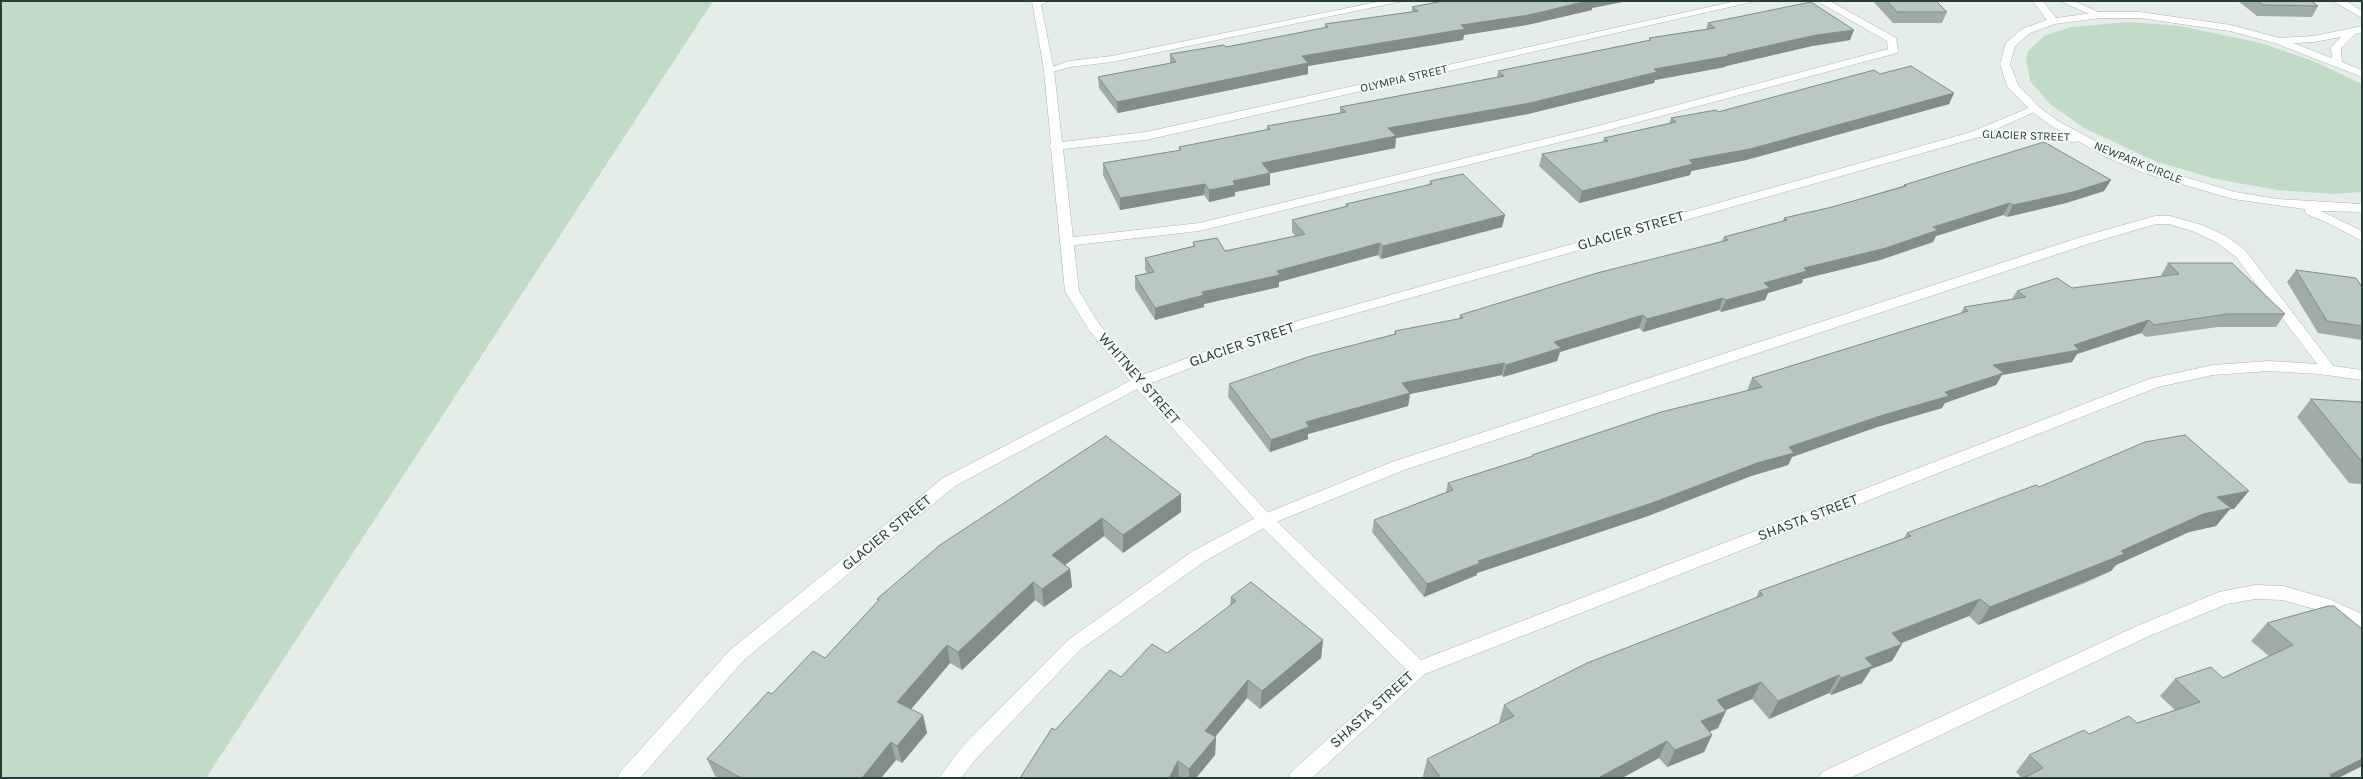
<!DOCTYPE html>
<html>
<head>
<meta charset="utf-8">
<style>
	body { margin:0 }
	#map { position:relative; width:2363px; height:779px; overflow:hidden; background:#e5ede9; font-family:Karla,sans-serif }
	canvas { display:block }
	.frame { position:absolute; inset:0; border:2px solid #263e35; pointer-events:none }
</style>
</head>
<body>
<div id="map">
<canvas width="2363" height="779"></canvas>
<div class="frame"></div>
</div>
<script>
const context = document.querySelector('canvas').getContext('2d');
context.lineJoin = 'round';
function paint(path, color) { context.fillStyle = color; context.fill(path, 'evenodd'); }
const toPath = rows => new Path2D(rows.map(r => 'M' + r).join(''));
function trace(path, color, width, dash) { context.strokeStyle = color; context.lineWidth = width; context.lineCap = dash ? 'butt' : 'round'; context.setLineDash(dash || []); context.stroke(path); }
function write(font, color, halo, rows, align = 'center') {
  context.font = font + ' Karla,sans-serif'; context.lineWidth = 4; context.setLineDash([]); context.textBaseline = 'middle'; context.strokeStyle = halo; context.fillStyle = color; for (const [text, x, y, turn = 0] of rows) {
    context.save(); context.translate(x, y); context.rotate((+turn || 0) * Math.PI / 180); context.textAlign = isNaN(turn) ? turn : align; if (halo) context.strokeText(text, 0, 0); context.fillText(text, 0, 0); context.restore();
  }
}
paint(toPath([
	[1,1,713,1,206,778,1,778],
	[2130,22,2180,26,2261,43,2313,61,2362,84,2362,192,2333,194,2277,190,2216,179,2157,162,2084,128,2050,104,2030,81,2026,60,2028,51,2044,36,2071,27]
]), '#c0dcc6');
const service = toPath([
	[1382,1,1403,1,1112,62,1070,67,1049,73,1044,70,1069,61,1112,56,1382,1],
	[1817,1,1830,1,1896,38,1898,51,1897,53,1601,132,1199,231,1066,246,1059,242,1066,238,1199,223,1594,127,1888,49,1887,41,1817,1],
	[2170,216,2202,225,2226,236,2245,250,2334,367,2336,370,2334,373,2324,373,2235,256,2216,242,2192,231,2169,224,2156,224,2091,243,1404,470,1271,524,1205,561,1080,650,975,760,961,778,939,778,961,748,1068,640,1193,551,1259,516,1392,462,2081,237,2155,216,2170,216],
	[2255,585,2283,586,2329,599,2362,614,2362,629,2318,610,2283,600,2255,599,2227,604,2149,636,1850,778,1819,778,1822,772,2137,626,2219,592,2255,585]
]);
const minor = toPath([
	[1032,1,1049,1,1041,5,1054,70,1062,142,1146,132,1736,1,1756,1,1146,140,1063,149,1079,291,1099,324,1142,375,1255,333,1971,132,2031,107,2035,106,2041,109,1992,131,2076,134,2082,138,2076,142,1979,137,1265,339,1149,384,1271,516,1421,660,2149,379,2213,365,2268,361,2319,364,2362,370,2362,380,2319,374,2268,371,2213,375,2158,387,1425,674,1312,778,1288,778,1291,772,1406,669,1259,524,1137,389,955,486,744,660,640,778,617,778,620,772,730,650,943,478,1130,381,1089,330,1065,291,1051,149,1049,146,1051,144,1044,70,1032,1],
	[2033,1,2043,1,2058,21,2057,23,2049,23,2033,1],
	[2060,1,2074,1,2105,15,2096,17,2060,1],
	[2333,1,2346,1,2362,11,2362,18,2333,1],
	[2362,26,2362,32,2355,34,2341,48,2342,62,2337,65,2332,62,2331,47,2341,37,2314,42,2279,44,2274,41,2279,38,2314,36,2362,26]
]);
const tertiary = toPath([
	[2100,12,2140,12,2231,25,2283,39,2362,70,2362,77,2275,43,2230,31,2140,18,2100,18,2055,24,2030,33,2015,46,2010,64,2018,85,2039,107,2058,121,2114,151,2152,167,2235,192,2277,199,2362,204,2362,212,2321,211,2362,231,2362,241,2326,222,2306,214,2305,209,2233,199,2144,173,2106,157,2050,125,2031,111,2007,86,2000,64,2006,43,2022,29,2049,19,2100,12]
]);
trace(service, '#a8b5af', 1);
trace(minor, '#a8b5af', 1);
trace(tertiary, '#a8b5af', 1);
paint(service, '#fff');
paint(minor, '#fff');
paint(tertiary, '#fff');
paint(toPath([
	[1443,1,1627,1,1592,8,1592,10,1527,25,1464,35,1463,40,1308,66,1308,74,1118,113,1099,88,1098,77,1170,63,1170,54,1226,47,1325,28,1325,24,1412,12,1412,7],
	[1873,1,1936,1,1947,12,1942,23,1893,23],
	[2238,1,2311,1,2318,6,2312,17,2257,16],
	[1708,23,1850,40,1812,46,1726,66,1725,67,1655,80,1654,83,1528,114,1396,138,1395,148,1270,173,1270,185,1235,192,1235,196,1209,202,1204,195,1120,210,1103,175,1103,163,1179,151,1179,147,1267,130,1267,126,1340,113,1340,107,1497,77,1498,71,1649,40,1649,38,1706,29],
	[1880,74,1954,93,1949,104,1746,160,1691,171,1690,175,1579,203,1539,166,1542,154,1603,142,1604,138,1669,123,1671,118,1718,112],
	[2111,180,2104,191,2066,203,2007,217,2003,215,1936,236,1933,242,1880,260,1803,279,1802,283,1768,293,1765,300,1721,312,1719,310,1643,332,1639,328,1560,352,1557,361,1503,377,1502,375,1410,394,1408,406,1308,434,1308,439,1270,452,1228,397,1229,384,1394,334,1395,331,1459,319,1460,315,1722,241,1724,237,1783,221,1784,218,1832,207,1903,186,1904,185],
	[1430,181,1505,215,1502,227,1381,259,1378,255,1279,282,1279,287,1204,304,1204,307,1155,320,1135,289,1135,276,1147,273,1145,270,1145,258,1193,246,1193,242,1225,251,1295,236,1292,232,1292,220,1345,207,1346,204,1429,185],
	[2168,263,2285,314,2276,327,2218,327,2146,337,2141,333,2077,354,2072,362,2002,375,1996,385,1945,403,1942,408,1877,427,1792,457,1788,465,1751,476,1648,516,1477,573,1477,575,1424,597,1372,532,1374,520,1446,492,1448,483,1531,457,1532,455,1747,391,1752,378,1961,313,1964,307,2012,299,2017,291,2072,288,2162,276,2161,275],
	[2296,270,2362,287,2362,340,2318,333,2287,282],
	[2311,399,2362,402,2362,484,2349,483,2297,417],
	[2039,487,2234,509,2230,509,2216,526,2189,532,2116,565,2111,571,2085,583,1978,625,1969,616,1902,643,1892,661,1871,669,1862,683,1831,695,1829,693,1769,719,1752,699,1726,710,1718,728,1710,731,1712,735,1704,752,1667,767,1659,758,1622,778,1424,778,1423,776,1427,759,1500,723,1499,722,1504,705,1756,598,1759,591,1904,538,1907,533],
	[1181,494,1181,512,1123,553,1104,536,1065,565,1070,569,1072,587,1044,607,1035,600,962,670,950,663,911,709,923,715,927,733,902,763,896,760,881,778,717,778,715,776,707,759,772,694,825,658,878,601,877,599,940,545],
	[1231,597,1323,640,1321,658,1260,709,1247,698,1215,737,1216,737,1215,755,1196,778,1020,778,1055,730,1121,677,1167,653,1230,606],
	[2267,623,2362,629,2362,766,2338,778,2022,778,2016,772,2029,755,2089,734,2137,723,2175,710,2160,696,2175,679,2223,678,2269,656,2251,641]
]), '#a0aca7');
paint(toPath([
	[1587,1,1627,1,1592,8,1592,10,1527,25,1464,35,1463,40,1308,66,1308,74,1118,113,1117,102,1302,56],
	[1854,30,1850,40,1812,46,1726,66,1725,67,1655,80,1654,83,1528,114,1396,138,1395,148,1262,175,1262,163,1388,128,1654,69,1727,55,1816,35],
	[1954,93,1949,104,1746,160,1691,171,1690,175,1579,203,1582,191,1689,160],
	[1270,173,1270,185,1235,192,1235,196,1209,202,1209,190,1233,181],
	[2111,180,2104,191,2066,203,2007,217,2013,205],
	[1205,184,1204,195,1120,210,1120,198],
	[2010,203,2003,215,1936,236,1933,242,1880,260,1803,279,1802,283,1768,293,1765,300,1721,312,1726,300,1764,283,1804,268],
	[1505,215,1502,227,1381,259,1383,246],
	[1380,243,1378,255,1279,282,1279,287,1204,304,1204,307,1155,320,1155,308,1202,292,1277,271],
	[1723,298,1719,310,1643,332,1647,319],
	[1643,315,1639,328,1560,352,1557,361,1503,377,1506,365,1554,342],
	[2149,320,2141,333,2077,354,2072,362,2002,375,1996,385,1945,403,1942,408,1877,427,1792,457,1788,465,1751,476,1648,516,1477,573,1477,575,1424,597,1427,584,1478,561,1789,447,1945,392,1993,365,2074,345],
	[1504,363,1502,375,1410,394,1408,406,1308,434,1308,439,1270,452,1271,440,1306,422,1402,383],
	[2249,491,2234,509,2230,509,2216,526,2189,532,2116,565,2111,571,1978,625,1990,607,2121,551,2217,497],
	[1181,494,1181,512,1123,553,1123,535],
	[1102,518,1104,536,1054,573,1052,555],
	[1070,569,1072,587,1044,607,1042,589],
	[1033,582,1035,600,962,670,958,652],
	[1980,599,1969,616,1881,651,1892,633],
	[1323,640,1321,658,1260,709,1262,691],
	[1902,644,1892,661,1871,669,1862,683,1831,695,1841,678,1865,658],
	[947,645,950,663,902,720,897,702],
	[1839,675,1829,693,1769,719,1778,701],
	[1248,680,1247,698,1205,749,1205,731],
	[1761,682,1752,699,1709,717,1717,700],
	[1726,711,1718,728,1693,739,1701,721],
	[923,715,927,733,902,763,897,746],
	[1712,735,1704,752,1667,767,1675,750],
	[1216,737,1215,755,1196,778,1189,778,1189,769],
	[1667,741,1659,758,1622,778,1598,778],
	[891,742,896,760,881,778,862,778],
	[2362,759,2362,766,2338,778,2327,778,2330,775],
	[1178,761,1179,778,1169,778]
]), '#828c88');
const building = toPath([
	[1443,1,1587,1,1529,15,1461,25,1465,29,1302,56,1308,63,1117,102,1098,77,1176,62,1170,54,1224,45,1226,47,1328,27,1325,24,1418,11,1412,7,1443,1],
	[1887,1,1936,1,1947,12,1897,12,1887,1],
	[2258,1,2311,1,2318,6,2263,5,2258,1],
	[1811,2,1854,30,1816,35,1727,55,1729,56,1654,69,1657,72,1530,103,1388,128,1396,136,1262,163,1270,173,1233,181,1235,185,1209,190,1205,184,1120,198,1103,163,1181,150,1179,147,1270,129,1267,126,1346,112,1340,107,1504,76,1498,71,1651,40,1649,38,1715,28,1708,23,1811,2],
	[1911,66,1954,93,1750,149,1689,160,1693,164,1582,191,1542,154,1608,141,1604,138,1676,122,1671,118,1716,110,1718,112,1874,70,1880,74,1911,66],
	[2044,142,2111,180,2073,192,2013,205,2010,203,1933,227,1938,230,1886,248,1804,268,1807,271,1764,283,1770,288,1726,300,1723,298,1647,319,1643,315,1554,342,1561,348,1506,365,1504,363,1402,383,1410,393,1306,422,1309,427,1271,440,1229,384,1311,356,1396,334,1395,331,1463,318,1460,315,1597,273,1728,240,1724,237,1787,220,1784,218,1832,207,1906,186,1904,185,2044,142],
	[1463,174,1505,215,1383,246,1380,243,1277,271,1280,275,1202,292,1204,295,1155,308,1135,276,1154,272,1145,258,1195,246,1193,242,1217,238,1225,251,1305,234,1292,220,1348,206,1346,204,1432,184,1430,181,1463,174],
	[2168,263,2232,263,2285,314,2227,314,2154,325,2149,320,2074,345,2079,350,1993,365,2004,373,1945,392,1949,396,1883,415,1789,447,1794,453,1757,463,1652,503,1478,561,1480,563,1427,584,1374,520,1453,490,1448,483,1533,456,1532,455,1661,412,1762,387,1752,378,1968,311,1964,307,2026,297,2017,291,2057,278,2072,288,2179,274,2168,263],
	[2296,270,2356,278,2362,287,2362,326,2327,321,2296,270],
	[2311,399,2362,402,2362,462,2311,399],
	[2185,435,2249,491,2217,497,2231,508,2203,514,2121,551,2124,554,1990,607,1980,599,1892,633,1902,644,1865,658,1873,666,1841,678,1839,675,1778,701,1761,682,1717,700,1726,711,1701,721,1712,735,1675,750,1667,741,1598,778,1441,778,1427,759,1514,716,1504,705,1587,663,1763,595,1759,591,1911,536,1907,533,2036,485,2039,487,2145,442,2185,435],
	[1106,436,1181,494,1123,535,1102,518,1052,555,1070,569,1042,589,1033,582,958,652,947,645,897,702,923,715,897,746,891,742,862,778,741,778,707,759,768,692,772,694,813,651,825,658,879,600,877,599,940,545,1106,436],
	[1251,582,1323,640,1262,691,1248,680,1205,731,1216,737,1189,769,1178,761,1169,778,1020,778,1052,728,1055,730,1110,670,1121,677,1152,644,1167,653,1236,601,1231,597,1251,582],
	[2328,606,2334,606,2362,629,2362,759,2330,775,2332,776,2328,778,2024,778,2043,768,2029,755,2084,730,2089,734,2129,716,2137,723,2200,702,2175,679,2211,667,2223,678,2293,645,2267,623,2328,606]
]);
paint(building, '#bac8c2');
trace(building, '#828c88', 1);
write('12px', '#263e35', '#f5faf7', [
	["OLYMPIA STREET",1404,79,-13],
	["GLACIER STREET",2026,136,2],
	["NEWPARK CIRCLE",2138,163,22]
]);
write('15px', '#263e35', '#f5faf7', [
	["GLACIER STREET",1631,231,-16],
	["GLACIER STREET",1242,345,-19],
	["WHITNEY STREET",1139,379,49],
	["SHASTA STREET",1808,518,-21],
	["GLACIER STREET",887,533,-39],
	["SHASTA STREET",1372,710,-42]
]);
</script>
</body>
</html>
